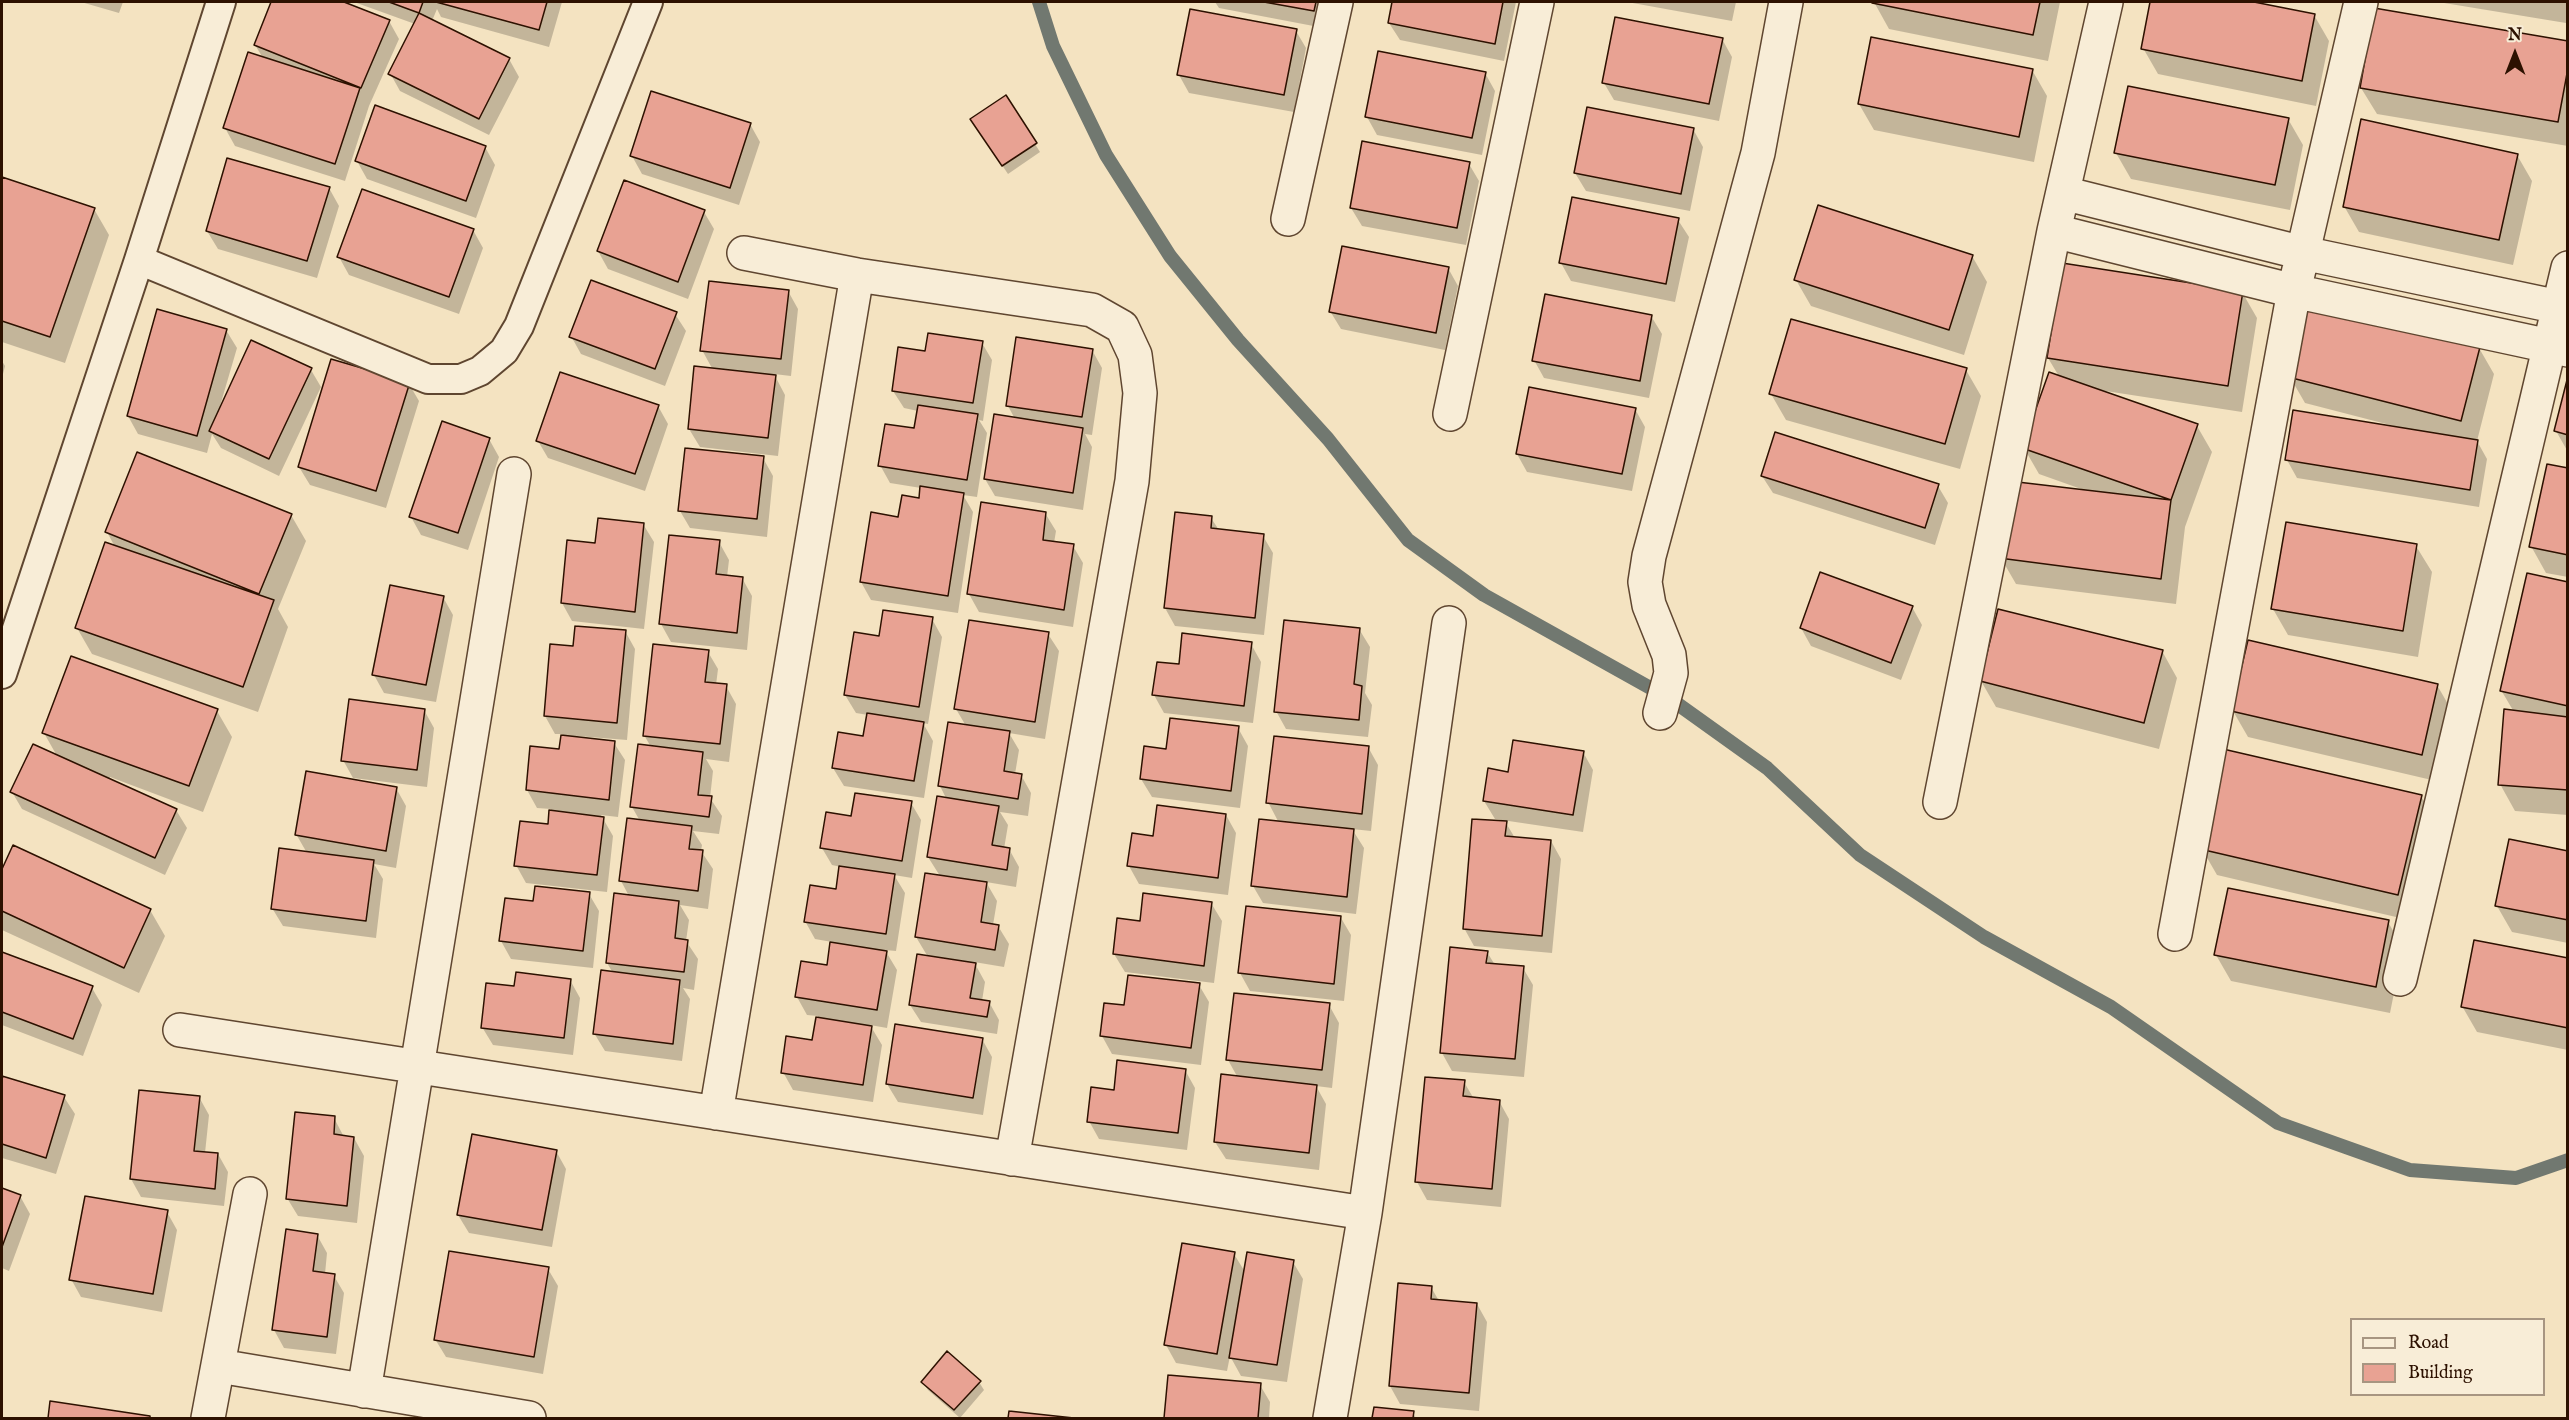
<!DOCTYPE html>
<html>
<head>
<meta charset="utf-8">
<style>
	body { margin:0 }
	#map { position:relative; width:2569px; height:1420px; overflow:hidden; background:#f4e3c1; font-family:"IM FELL English",serif }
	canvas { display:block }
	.frame { position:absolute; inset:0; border:3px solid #2d1100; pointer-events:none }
	.legend { position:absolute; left:2350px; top:1318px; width:195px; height:78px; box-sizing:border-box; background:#f8edd7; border:2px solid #a79581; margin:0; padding:8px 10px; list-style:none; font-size:18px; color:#2d1100 }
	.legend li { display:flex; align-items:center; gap:12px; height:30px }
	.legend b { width:30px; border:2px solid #a79581 }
	.north { position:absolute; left:2485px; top:24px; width:60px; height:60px; -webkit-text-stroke:4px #f8edd7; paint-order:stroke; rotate:0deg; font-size:16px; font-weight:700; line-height:24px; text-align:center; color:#2d1100 }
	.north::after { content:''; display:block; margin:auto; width:21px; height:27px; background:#2d1100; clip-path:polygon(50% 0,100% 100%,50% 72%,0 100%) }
</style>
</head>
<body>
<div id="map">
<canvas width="2569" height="1420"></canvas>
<div class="frame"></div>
<ul class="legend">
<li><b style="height:8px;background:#f8edd7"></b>Road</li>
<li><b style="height:16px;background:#e8a293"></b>Building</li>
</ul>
<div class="north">N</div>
</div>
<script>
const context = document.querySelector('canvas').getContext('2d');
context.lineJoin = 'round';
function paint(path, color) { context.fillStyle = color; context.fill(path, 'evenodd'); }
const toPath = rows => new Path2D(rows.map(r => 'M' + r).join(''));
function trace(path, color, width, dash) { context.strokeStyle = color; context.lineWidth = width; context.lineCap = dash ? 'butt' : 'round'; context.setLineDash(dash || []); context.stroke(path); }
paint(toPath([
	[81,2,123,2,119,13],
	[273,2,340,2,389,21,399,39,369,106,345,181,235,146,225,128,263,58,255,45],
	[354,2,562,2,549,47,441,17,437,9,432,21,509,59,519,77,489,135,400,91,390,73,415,24],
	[1215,2,1329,2,1324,28,1219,8],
	[1394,2,1516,2,1504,61,1400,40,1389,23],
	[1627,2,1736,2,1732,21],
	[1874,2,2060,2,2048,61,1889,29],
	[2152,2,2246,2,2314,15,2329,41,2316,106,2158,74,2143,48],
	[2438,2,2568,2,2568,17,2566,23],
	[1296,31,1306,48,1294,112,1189,93,1179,75],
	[1722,39,1732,57,1719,121,1614,100,1604,83],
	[2568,42,2568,146,2377,114,2361,88],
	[2032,70,2047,96,2034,162,1874,130,1859,104],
	[1485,73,1495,91,1482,155,1377,135,1367,117],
	[2288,119,2303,145,2290,210,2131,179,2116,153],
	[750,124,760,142,739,205,642,174,632,156],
	[977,128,1035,144,1040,152,1008,174],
	[1693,129,1703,147,1690,211,1586,191,1575,173],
	[485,147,495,165,476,218,367,179,357,161],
	[2517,155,2532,181,2513,265,2359,232,2344,206],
	[1469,164,1479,181,1466,245,1362,226,1351,208],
	[2,178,94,209,109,235,65,363,2,342],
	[329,188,339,206,317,278,218,249,207,231],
	[704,212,714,229,688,299,608,269,598,251],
	[1678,220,1689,237,1675,302,1571,281,1561,263],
	[473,230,483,248,459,314,349,275,339,257],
	[1972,256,1987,282,1964,355,1811,306,1796,280],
	[1448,268,1458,286,1445,350,1341,329,1330,311],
	[788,291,798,309,791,376,774,374,785,395,778,456,700,447,689,429,713,370,702,350],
	[2242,292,2257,318,2242,412,2099,390,2197,426,2212,452,2185,527,2176,604,2016,584,2001,558,2084,490,2039,474,2024,448,2060,378,2048,358],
	[675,314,686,331,665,386,581,354,571,336],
	[1651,316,1662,334,1649,398,1544,378,1534,360],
	[226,330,237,348,220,406,311,370,321,387,279,476,221,448,212,434,207,453,138,434,128,416],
	[982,343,992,360,983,421,979,420,987,433,977,497,963,495,973,512,958,613,871,600,861,582,900,519,920,500,921,488,890,483,880,465,915,430,918,411,904,408,893,391,926,353],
	[2479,348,2494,374,2477,441,2487,459,2479,507,2297,478,2287,460,2393,428,2394,426,2305,403,2290,377],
	[1092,350,1102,368,1092,435,1085,434,1092,447,1083,510,995,496,985,479,1015,419,1008,406],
	[2,361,5,366,2,378],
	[1966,370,1981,396,1960,469,1786,420,1771,394],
	[2568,382,2568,452,2556,431],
	[409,384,419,401,386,508,310,485,299,467],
	[658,406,668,424,645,491,548,458,538,441],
	[1635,409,1645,427,1632,491,1527,472,1517,454],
	[489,439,499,457,468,550,421,535,411,517],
	[763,458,773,476,767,537,690,528,680,511],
	[2568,470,2568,577,2546,573,2531,546],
	[1762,476,1938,486,1948,503,1935,545,1773,493],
	[1045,513,1056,531,1054,543,1073,546,1083,563,1073,627,979,612,969,594],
	[291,515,306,541,278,609,288,627,258,712,92,654,77,628,115,547,107,532],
	[1211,518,1219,530,1263,536,1273,553,1264,635,1175,626,1165,608],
	[643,524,654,542,644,629,572,621,562,603,596,544],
	[719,542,729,560,727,577,742,578,752,596,747,650,671,642,661,624],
	[2416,546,2432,572,2418,657,2288,635,2273,609],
	[2568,584,2568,815,2515,811,2500,784,2514,712,2501,690],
	[443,597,453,615,436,702,384,693,374,675],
	[1912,607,1922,625,1901,680,1811,646,1801,628],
	[932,619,942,637,928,724,923,723,933,741,924,798,844,786,833,768,865,737,868,715,856,713,845,695,880,638],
	[1359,629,1370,647,1365,693,1372,705,1368,737,1286,729,1276,711],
	[625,631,635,649,627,740,577,736,577,738,614,743,625,760,618,817,601,815,613,836,607,892,526,883,516,865,549,826,551,809,537,808,527,790,561,751,562,734,555,734,545,716,575,648],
	[1048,634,1059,651,1045,739,1009,733,1019,750,1015,774,1021,775,1031,793,1028,816,1000,812,1008,825,1004,849,1009,849,1019,867,1016,887,986,882,997,901,993,925,998,926,1009,944,1004,967,974,962,985,982,982,1001,989,1002,999,1020,997,1034,921,1022,910,1005,928,957,916,937,940,876,928,857,947,800,940,786,966,726,956,709],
	[1251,644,1261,662,1253,723,1164,713,1154,695,1180,666],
	[2162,651,2177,678,2159,749,1996,707,1981,681],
	[708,652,718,669,716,685,726,686,736,704,729,762,706,759,713,771,710,798,722,816,719,834,693,831,702,845,701,851,713,869,708,909,680,905,689,920,686,941,698,959,694,990,683,988,690,999,682,1061,605,1051,594,1033,613,973,607,963,629,896,621,881,640,821,632,807,651,747,644,735],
	[2437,685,2452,711,2436,781,2248,737,2233,711],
	[424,710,434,728,427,787,353,778,343,760],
	[217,711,232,737,203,812,110,777,109,780,176,810,187,828,165,875,22,809,12,792,57,756,44,733],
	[1238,728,1248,746,1240,808,1152,797,1141,779,1167,751],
	[1368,747,1378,765,1371,831,1352,829,1364,848,1356,914,1263,903,1253,886,1279,823,1268,802],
	[1583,752,1593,770,1583,832,1495,819,1484,801,1509,773],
	[396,788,406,806,396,868,374,864,383,879,376,938,283,926,272,908,307,853,296,834],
	[2421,796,2436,822,2413,921,2217,875,2202,849],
	[911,803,921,820,912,878,894,875,905,893,896,951,885,950,897,970,887,1028,870,1025,882,1045,873,1102,793,1090,783,1072,814,1042,818,1016,807,1015,797,997,828,967,832,942,815,939,805,921,837,891,841,867,832,865,822,848,853,818],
	[1226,815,1236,833,1228,895,1139,884,1129,866,1155,838],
	[1506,823,1515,838,1551,841,1561,859,1552,953,1474,946,1464,928],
	[14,847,150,910,165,936,139,993,2,930,2,873],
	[2568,852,2568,943,2512,932,2497,906],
	[589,894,599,911,593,968,511,959,501,941,534,902],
	[1211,903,1222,921,1214,983,1125,972,1114,954],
	[1341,918,1351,935,1344,1001,1250,991,1240,973],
	[2388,922,2403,948,2390,1013,2231,981,2216,955],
	[1487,952,1495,965,1523,968,1533,985,1524,1077,1452,1071,1442,1053],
	[2,953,92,988,102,1005,83,1056,2,1025],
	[2568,960,2568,1050,2477,1032,2462,1006],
	[570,980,580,998,573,1055,493,1045,482,1027,516,988],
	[1199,985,1209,1002,1201,1065,1112,1054,1102,1036],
	[1329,1005,1339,1023,1332,1088,1316,1086,1326,1104,1319,1170,1226,1159,1215,1142,1238,1078,1228,1060],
	[982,1039,992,1057,983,1115,898,1102,887,1084],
	[1185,1070,1195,1088,1187,1150,1099,1139,1089,1121,1115,1091],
	[2,1077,64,1097,75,1114,56,1174,2,1158],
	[1464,1082,1474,1099,1499,1101,1509,1119,1501,1207,1427,1200,1417,1182],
	[199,1097,209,1115,205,1153,218,1154,228,1172,224,1206,141,1197,131,1179],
	[334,1118,344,1137,354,1138,364,1156,357,1223,298,1216,287,1198],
	[556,1151,566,1169,552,1247,469,1233,458,1215],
	[2,1189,20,1196,30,1214,9,1271,2,1268],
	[167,1212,177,1230,162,1312,81,1297,71,1279],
	[317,1235,327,1253,325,1274,334,1276,344,1293,336,1354,284,1348,274,1330],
	[1234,1254,1245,1272,1293,1262,1303,1279,1287,1382,1241,1376,1230,1356,1227,1371,1176,1363,1166,1345],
	[548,1269,558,1286,543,1374,446,1357,435,1339],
	[1431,1287,1439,1301,1477,1304,1487,1322,1479,1411,1400,1404,1390,1386],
	[1170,1377,1260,1385,1270,1402,1269,1418,1166,1418],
	[923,1382,979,1382,984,1390,960,1418,928,1390],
	[52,1403,150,1417,150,1418,49,1418],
	[1375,1409,1413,1413,1416,1418,1374,1418],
	[1010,1413,1063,1418,1010,1418]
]), '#0003');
trace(toPath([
	[1039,2,1053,46,1106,155,1170,256,1238,340,1328,439,1408,540,1484,595,1672,700,1767,768,1860,855,1984,937,2111,1007,2278,1123,2410,1170,2516,1178,2568,1160]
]), '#717870', 14);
const building = toPath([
	[271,2,344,2,390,20,361,88,254,45,271,2],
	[389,2,423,2,419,13,389,2],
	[436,2,547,2,539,30,436,2],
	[1264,2,1316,2,1314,11,1264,2],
	[1392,2,1503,2,1495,44,1388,23,1392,2],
	[1872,2,2040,2,2033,35,1872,3,1872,2],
	[2150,2,2254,2,2315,14,2302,81,2141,49,2150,2],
	[2374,8,2568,41,2568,68,2558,122,2360,88,2374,8],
	[1190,9,1297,29,1284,95,1177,75,1190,9],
	[419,13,510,58,479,119,388,74,419,13],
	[1615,17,1723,38,1709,104,1602,83,1615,17],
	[1871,37,2033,69,2019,137,1858,104,1871,37],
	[1378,51,1486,72,1472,138,1365,117,1378,51],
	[248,52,360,88,335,164,223,128,248,52],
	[2128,86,2289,118,2275,185,2114,153,2128,86],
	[651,91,751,123,730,188,630,156,651,91],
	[1006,95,1037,143,1002,166,970,119,1006,95],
	[375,105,486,146,466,201,355,161,375,105],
	[1587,107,1694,128,1681,194,1574,173,1587,107],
	[2361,119,2518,154,2499,240,2343,207,2361,119],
	[1362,141,1470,162,1457,228,1350,208,1362,141],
	[227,158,330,187,307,261,206,231,227,158],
	[2,177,95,208,50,337,2,321,2,177],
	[624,180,705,210,678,282,597,251,624,180],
	[362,189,474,229,449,297,337,257,362,189],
	[1572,197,1679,218,1666,284,1559,263,1572,197],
	[1818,205,1973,255,1949,330,1794,280,1818,205],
	[1342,246,1449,267,1436,333,1329,312,1342,246],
	[2062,263,2243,291,2228,386,2047,358,2062,263],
	[591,280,677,312,655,369,569,337,591,280],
	[709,281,789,290,781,359,700,351,709,281],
	[1545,294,1652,315,1640,381,1532,361,1545,294],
	[2308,303,2480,347,2461,421,2288,377,2308,303],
	[157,309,227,329,197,436,127,416,157,309],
	[1791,319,1967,368,1945,444,1769,394,1791,319],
	[928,333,983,341,973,403,892,391,898,347,925,351,928,333],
	[1016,337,1093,349,1082,417,1006,406,1016,337],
	[251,340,312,368,269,459,209,431,251,340],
	[331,359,410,382,376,491,298,467,331,359],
	[694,366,776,375,768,438,688,429,694,366],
	[560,372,659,405,635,474,536,441,560,372],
	[2049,372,2198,424,2171,500,2022,448,2049,372],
	[2568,376,2568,435,2554,431,2568,376],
	[1529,387,1636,408,1622,474,1516,454,1529,387],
	[918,405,978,414,967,480,878,466,885,424,914,428,918,405],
	[2293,410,2478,440,2470,490,2285,460,2293,410],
	[994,414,1083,428,1073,493,984,479,994,414],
	[442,421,490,438,458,533,409,517,442,421],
	[1775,432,1939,484,1925,528,1761,476,1775,432],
	[685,448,764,456,757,519,678,511,685,448],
	[137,452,292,514,259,594,105,532,137,452],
	[2547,464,2568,468,2568,555,2529,547,2547,464],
	[2009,481,2171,500,2161,579,1999,558,2009,481],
	[920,486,964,493,948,596,860,582,871,512,898,517,902,495,919,498,920,486],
	[981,502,1046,512,1043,540,1074,544,1064,610,967,594,981,502],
	[1175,512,1212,516,1211,528,1264,534,1255,618,1164,608,1175,512],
	[598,518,644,523,635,612,561,603,567,540,595,543,598,518],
	[2286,522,2417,544,2403,631,2271,609,2286,522],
	[669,535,720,540,716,574,743,577,737,633,659,624,669,535],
	[105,542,274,600,243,687,75,628,105,542],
	[1820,572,1913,606,1891,663,1800,628,1820,572],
	[2527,573,2568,582,2568,706,2500,691,2527,573],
	[390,585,444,596,426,685,372,675,390,585],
	[1998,609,2163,650,2144,723,1980,681,1998,609],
	[883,610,933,617,919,707,844,695,854,632,879,636,883,610],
	[969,620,1049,632,1035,722,954,709,969,620],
	[1284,620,1360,628,1354,684,1362,686,1359,720,1274,712,1284,620],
	[575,626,626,630,617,723,544,716,550,644,573,646,575,626],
	[1182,633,1252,642,1244,706,1152,695,1157,662,1179,664,1182,633],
	[2248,640,2438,684,2422,755,2231,711,2248,640],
	[653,644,709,650,705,682,727,684,720,744,643,736,653,644],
	[71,656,218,709,189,786,42,733,71,656],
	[349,699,425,709,417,770,341,761,349,699],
	[2504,709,2568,717,2568,790,2498,785,2504,709],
	[867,713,924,722,914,781,832,768,838,732,863,736,867,713],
	[1170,718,1239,726,1231,791,1140,779,1144,746,1166,749,1170,718],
	[948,722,1010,731,1004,771,1022,774,1018,799,938,786,948,722],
	[561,735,615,741,609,800,526,790,530,746,559,749,561,735],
	[1274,736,1369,746,1362,814,1266,803,1274,736],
	[1513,740,1584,751,1573,815,1483,801,1488,768,1508,772,1513,740],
	[33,744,177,809,155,858,10,792,33,744],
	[638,744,703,752,698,795,712,796,709,817,630,807,638,744],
	[2223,749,2422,795,2398,895,2200,849,2223,749],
	[306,771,397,787,386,851,295,835,306,771],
	[855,793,912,801,902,861,820,848,826,812,851,816,855,793],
	[937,796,999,806,992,845,1010,848,1007,870,927,857,937,796],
	[1157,805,1226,814,1218,878,1127,866,1132,833,1153,836,1157,805],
	[549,810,604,817,597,875,514,866,520,821,548,824,549,810],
	[627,818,692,826,689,849,703,850,698,891,619,881,627,818],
	[1259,819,1354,829,1347,897,1251,886,1259,819],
	[1472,819,1507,821,1505,836,1551,840,1542,936,1463,929,1472,819],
	[2509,839,2568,851,2568,920,2495,906,2509,839],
	[13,845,151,909,124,968,2,911,2,869,13,845],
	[279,848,374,860,366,921,271,909,279,848],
	[839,866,895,874,886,934,804,922,810,885,836,889,839,866],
	[925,873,987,882,981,922,999,925,995,950,915,937,925,873],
	[535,886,590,892,583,951,499,941,505,898,533,901,535,886],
	[2228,888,2389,920,2376,987,2214,955,2228,888],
	[614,893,679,901,675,938,688,940,684,972,606,963,614,893],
	[1143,893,1212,902,1204,966,1113,954,1117,918,1140,921,1143,893],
	[1246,906,1341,916,1334,984,1238,973,1246,906],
	[2474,940,2568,958,2568,1028,2461,1007,2474,940],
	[830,942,887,951,877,1010,795,997,801,961,827,965,830,942],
	[1450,947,1488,951,1486,963,1524,966,1515,1059,1440,1053,1450,947],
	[2,952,93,986,73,1039,2,1012,2,952],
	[917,954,976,963,970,998,990,1001,987,1017,909,1005,917,954],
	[601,970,680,980,673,1044,593,1034,601,970],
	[516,972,571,979,564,1038,481,1028,486,983,514,986,516,972],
	[1128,975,1200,983,1191,1048,1100,1036,1104,1003,1124,1005,1128,975],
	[1234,993,1330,1003,1322,1070,1226,1060,1234,993],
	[816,1017,872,1026,863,1085,781,1073,786,1036,812,1040,816,1017],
	[895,1024,983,1038,973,1098,886,1084,895,1024],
	[1117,1060,1186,1069,1178,1133,1087,1122,1091,1087,1114,1090,1117,1060],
	[1221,1074,1317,1085,1309,1153,1214,1142,1221,1074],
	[2,1076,65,1095,46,1158,2,1144,2,1076],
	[1425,1077,1465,1080,1463,1096,1500,1100,1492,1189,1415,1182,1425,1077],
	[139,1090,200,1096,194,1151,218,1153,215,1189,130,1179,139,1090],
	[295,1112,335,1116,334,1134,354,1137,347,1206,286,1199,295,1112],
	[472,1134,557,1150,542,1230,457,1215,472,1134],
	[2,1188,21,1195,2,1247,2,1188],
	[85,1196,168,1210,153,1294,69,1280,85,1196],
	[286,1229,318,1234,313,1271,335,1274,327,1337,272,1330,286,1229],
	[1182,1243,1235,1252,1217,1354,1164,1345,1182,1243],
	[449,1251,549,1267,534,1357,434,1340,449,1251],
	[1247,1252,1294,1260,1277,1365,1229,1358,1247,1252],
	[1398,1283,1432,1286,1431,1299,1477,1303,1469,1393,1389,1386,1398,1283],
	[947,1351,981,1381,954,1410,921,1382,947,1351],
	[1168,1375,1261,1383,1258,1418,1164,1418,1168,1375],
	[50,1401,150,1416,150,1418,48,1418,50,1401],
	[1374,1407,1414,1411,1413,1418,1372,1418,1374,1407],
	[1009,1411,1074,1418,1008,1418,1009,1411]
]);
paint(building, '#e8a293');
trace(building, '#2d1100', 1.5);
const lane = toPath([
	[139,260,428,379,461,379,480,371,504,351,519,326,648,2],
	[2,674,139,260,221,2]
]);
const street = toPath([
	[2063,193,2303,253,2568,309],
	[1288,219,1336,2],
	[2054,231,2294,291,2568,350],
	[744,253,857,275,1092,310,1122,327,1135,355,1140,393,1132,481,1012,1159],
	[1450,414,1537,2],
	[1660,713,1671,673,1669,655,1649,605,1645,582,1649,556,1758,153,1786,2],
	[1940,802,2054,231,2106,2],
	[2175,934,2294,291,2361,2],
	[2400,979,2568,268],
	[180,1030,1365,1213],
	[716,1113,857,275],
	[219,1366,529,1418],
	[364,1391,514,474],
	[208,1418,250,1194],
	[1330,1418,1365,1213,1449,623]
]);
trace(lane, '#5f4630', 32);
trace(street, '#5f4630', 36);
trace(lane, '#f8edd7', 28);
trace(street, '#f8edd7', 33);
</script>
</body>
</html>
